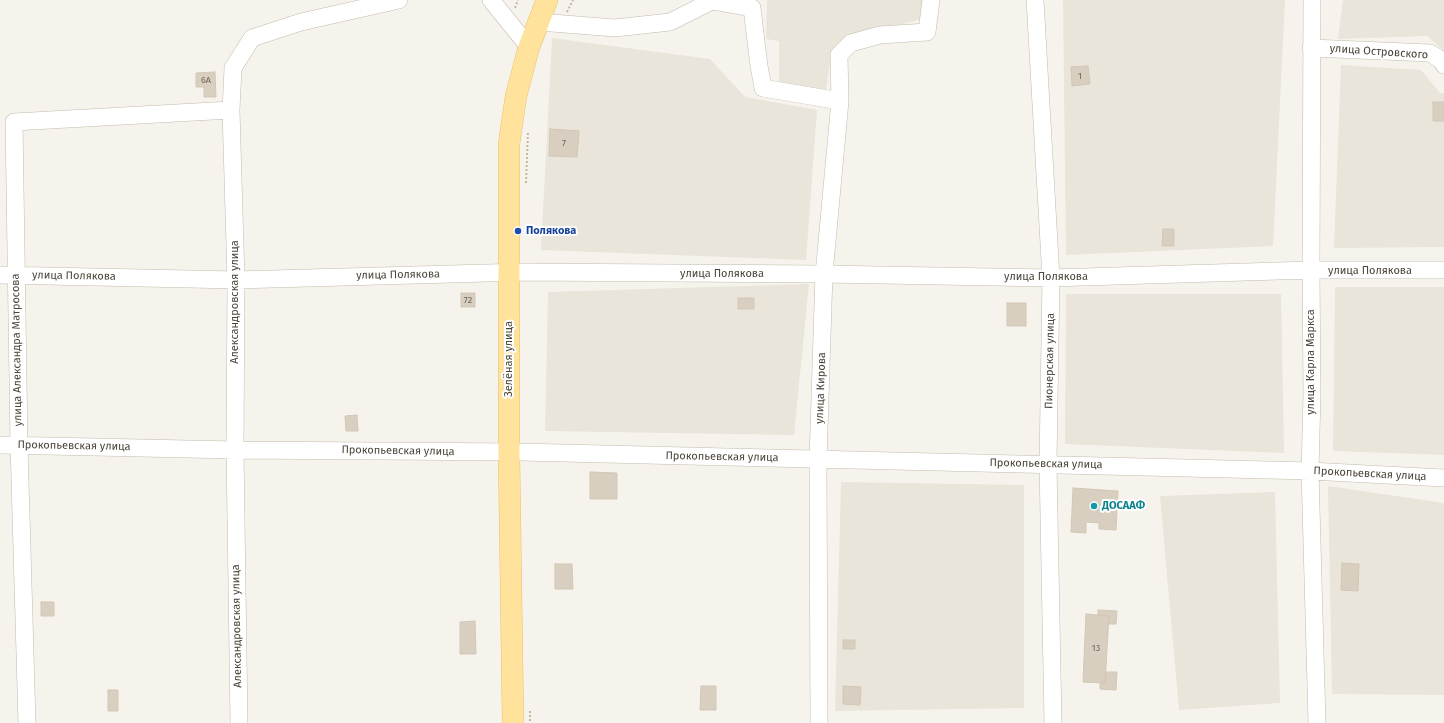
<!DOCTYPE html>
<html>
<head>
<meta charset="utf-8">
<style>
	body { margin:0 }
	canvas { display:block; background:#f6f3ec }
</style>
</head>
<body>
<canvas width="1444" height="723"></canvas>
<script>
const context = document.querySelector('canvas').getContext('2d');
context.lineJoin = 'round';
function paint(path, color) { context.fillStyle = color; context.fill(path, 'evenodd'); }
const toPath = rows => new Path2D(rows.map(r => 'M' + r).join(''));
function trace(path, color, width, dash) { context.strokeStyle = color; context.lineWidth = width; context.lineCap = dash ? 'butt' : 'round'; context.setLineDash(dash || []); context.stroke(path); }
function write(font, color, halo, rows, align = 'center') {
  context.font = font + ' "Fira Sans",sans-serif'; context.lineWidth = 4; context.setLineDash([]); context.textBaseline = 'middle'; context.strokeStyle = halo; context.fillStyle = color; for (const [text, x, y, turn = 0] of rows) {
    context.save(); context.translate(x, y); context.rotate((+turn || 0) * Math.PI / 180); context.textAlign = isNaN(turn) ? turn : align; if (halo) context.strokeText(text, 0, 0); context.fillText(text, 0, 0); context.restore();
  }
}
paint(toPath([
	[767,0,922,0,922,19,850,37,832,50,826,90,779,84,779,41,766,39],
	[1063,0,1285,0,1273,246,1066,255],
	[1343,0,1444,0,1444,51,1427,36,1338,39],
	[552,38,710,59,745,97,817,110,806,260,541,250],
	[1341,65,1421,70,1440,93,1444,93,1444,247,1334,248],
	[809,284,794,435,545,431,548,292],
	[1335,287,1444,287,1444,455,1333,451],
	[1066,294,1281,294,1284,453,1065,444],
	[841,482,1024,485,1024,708,835,711],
	[1328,486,1444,503,1444,695,1332,694],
	[1275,492,1280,703,1179,710,1160,496]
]), '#eae5da');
const building = toPath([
	[1088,66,1090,84,1072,86,1071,67,1088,66],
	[215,72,216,97,204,97,204,87,196,87,196,73,215,72],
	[1433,102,1444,102,1444,121,1433,121,1433,102],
	[550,129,579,131,577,157,549,156,550,129],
	[1163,229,1174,229,1174,246,1162,246,1163,229],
	[461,293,475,293,475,307,461,307,461,293],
	[738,298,754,298,754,309,738,309,738,298],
	[1007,303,1026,303,1026,326,1007,326,1007,303],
	[357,415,358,431,346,431,345,416,357,415],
	[590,472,617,473,617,499,590,499,590,472],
	[1073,488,1118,491,1116,530,1099,529,1099,523,1086,522,1086,533,1071,532,1073,488],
	[1342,563,1359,564,1358,591,1341,590,1342,563],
	[555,564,572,564,573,589,555,589,555,564],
	[41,602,54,602,54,616,41,616,41,602],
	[1098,610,1117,611,1116,624,1109,624,1109,616,1098,615,1098,610],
	[1086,614,1109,616,1105,683,1083,682,1086,614],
	[475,621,476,654,460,654,460,622,475,621],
	[843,640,855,640,855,649,843,649,843,640],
	[1106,672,1117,672,1116,690,1100,689,1100,683,1105,683,1106,672],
	[701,686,716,686,716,710,700,710,701,686],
	[843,686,861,687,860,705,843,704,843,686],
	[108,690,118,690,118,711,108,711,108,690]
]);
paint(building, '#d8cfc1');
trace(building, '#d3c7b4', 1);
const minor = toPath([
	[491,0,529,47],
	[1035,0,1051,278,1048,464,1053,723],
	[1312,0,1311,270,1312,395,1310,471,1317,723],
	[539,22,615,28,670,22,712,1,752,8,759,66,763,88,840,101],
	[1311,48,1430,53,1441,60,1444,65],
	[0,275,236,280,523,272,824,274,1051,278,1311,270,1444,270],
	[0,445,235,450,521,452,1310,471,1444,478],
	[27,723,19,445,14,122,231,110],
	[239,723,235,450,236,280,231,110,233,68,252,38,301,22,399,0],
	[819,723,818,460,824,274,840,101,839,55,851,43,880,35,927,32,931,0]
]);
const major = toPath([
	[513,723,509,453,509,144,516,96,529,47,547,0]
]);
trace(minor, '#c2bbae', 18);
trace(major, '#e6c16a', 22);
trace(toPath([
	[515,8,518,0],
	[567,12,573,0],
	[526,183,528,132],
	[530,711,530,723]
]), '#c4b79f', 2, [2, 2]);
trace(minor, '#fff', 17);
trace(major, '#ffe39c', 21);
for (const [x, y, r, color] of [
	[518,231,4,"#1a4fb4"],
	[1094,506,4,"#0f9aa8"]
]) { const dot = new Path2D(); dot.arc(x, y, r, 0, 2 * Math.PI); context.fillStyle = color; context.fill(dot); trace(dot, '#fff', 1.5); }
write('9px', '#6e675b', null, [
	["1",1080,76],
	["6А",206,80],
	["7",564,143],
	["72",468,300],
	["13",1096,648]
]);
write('11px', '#4b4439', '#fff', [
	["улица Островского",1379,52,4],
	["улица Полякова",1370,271],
	["улица Полякова",722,274],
	["улица Полякова",398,275,-1],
	["улица Полякова",74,276,1],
	["улица Полякова",1046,277],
	["Александровская улица",235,302,-90],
	["улица Александра Матросова",17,350,-91],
	["Зелёная улица",509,359,-90],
	["Пионерская улица",1050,361,-89],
	["улица Карла Маркса",1311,362,-90],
	["улица Кирова",821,388,-88],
	["Прокопьевская улица",74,446,1],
	["Прокопьевская улица",398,451,1],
	["Прокопьевская улица",722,457,1],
	["Прокопьевская улица",1046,464,1],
	["Прокопьевская улица",1370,474,3],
	["Александровская улица",237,626,-91]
]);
write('bold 11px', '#164399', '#fff', [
	["Полякова",526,231]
], 'left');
write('bold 11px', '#0d838f', '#fff', [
	["ДОСААФ",1102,506]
], 'left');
</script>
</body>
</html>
